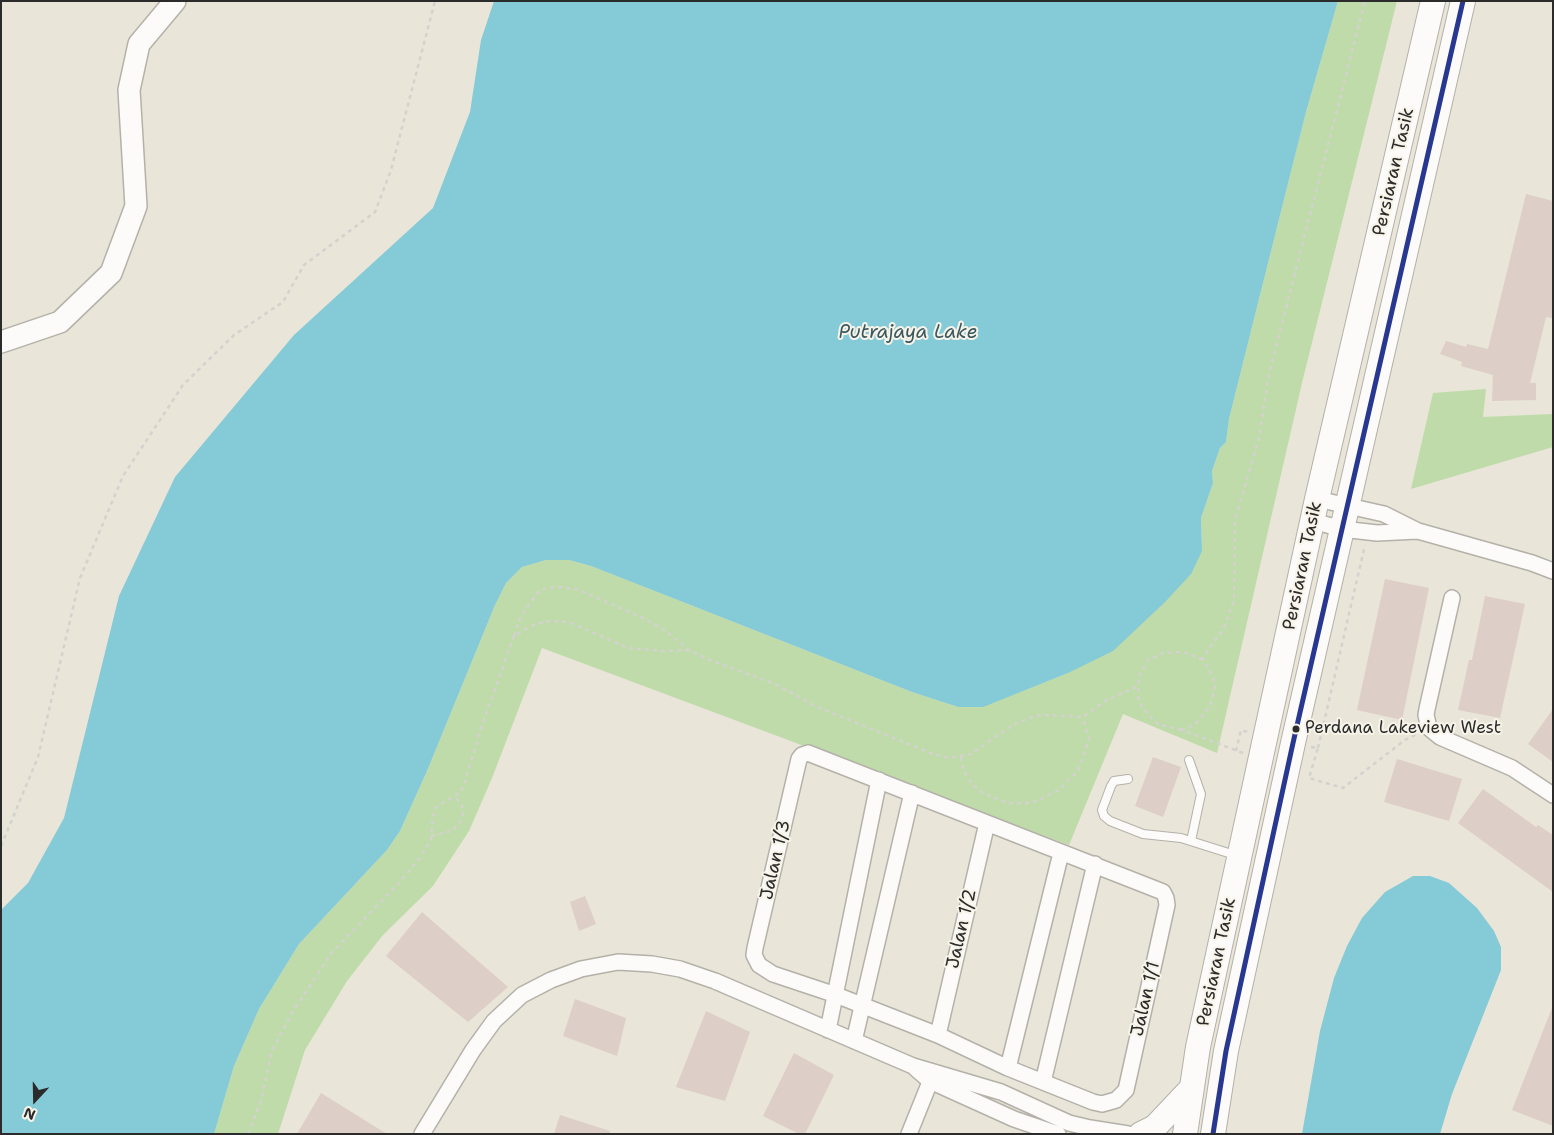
<!DOCTYPE html>
<html>
<head>
<meta charset="utf-8">
<style>
	body { margin:0 }
	#map { position:relative; width:1554px; height:1135px; overflow:hidden; background:#e9e5d8; font-family:"Shantell Sans",sans-serif }
	canvas { display:block }
	.frame { position:absolute; inset:0; border:2px solid #2b2b2b; pointer-events:none }
	.north { position:absolute; left:10px; top:1075px; width:50px; height:50px; -webkit-text-stroke:4px #f7f3e8; paint-order:stroke; rotate:201deg; font-size:14px; font-weight:700; line-height:20px; text-align:center; color:#2b2b2b }
	.north::after { content:''; display:block; margin:auto; width:18px; height:22px; background:#2b2b2b; clip-path:polygon(50% 0,100% 100%,50% 72%,0 100%) }
</style>
</head>
<body>
<div id="map">
<canvas width="1554" height="1135"></canvas>
<div class="frame"></div>
<div class="north">N</div>
</div>
<script>
const context = document.querySelector('canvas').getContext('2d');
context.lineJoin = 'round';
function paint(path, color) { context.fillStyle = color; context.fill(path, 'evenodd'); }
const toPath = rows => new Path2D(rows.map(r => 'M' + r).join(''));
function trace(path, color, width, dash) { context.strokeStyle = color; context.lineWidth = width; context.lineCap = dash ? 'butt' : 'round'; context.setLineDash(dash || []); context.stroke(path); }
function write(font, color, halo, rows, align = 'center') {
  context.font = font + ' "Shantell Sans",sans-serif'; context.lineWidth = 4; context.setLineDash([]); context.textBaseline = 'middle'; context.strokeStyle = halo; context.fillStyle = color; for (const [text, x, y, turn = 0] of rows) {
    context.save(); context.translate(x, y); context.rotate((+turn || 0) * Math.PI / 180); context.textAlign = isNaN(turn) ? turn : align; if (halo) context.strokeText(text, 0, 0); context.fillText(text, 0, 0); context.restore();
  }
}
paint(toPath([
	[1338,1,1397,1,1302,383,1217,753,1123,714,1069,845,542,648,492,778,469,831,433,886,383,935,347,981,305,1050,278,1134,214,1134,234,1066,259,1009,299,944,387,850,400,831,427,771,495,605,506,583,522,567,546,560,569,560,591,566,912,692,958,707,1012,695,1068,673,1202,551,1201,518,1213,483,1212,471,1220,448,1226,442,1229,419,1260,295,1306,112],
	[1486,389,1483,417,1553,414,1553,447,1411,489,1433,393]
]), '#bfdbaa');
paint(toPath([
	[494,1,1338,1,1306,112,1260,295,1229,419,1226,442,1220,448,1212,471,1213,483,1201,518,1202,551,1191,574,1165,602,1113,651,1068,673,983,707,958,707,912,692,591,566,569,560,546,560,522,567,506,583,495,605,427,771,400,831,387,850,299,944,259,1009,234,1066,214,1134,1,1134,1,910,28,883,64,818,119,596,175,477,294,335,433,208,470,112,481,40],
	[1413,876,1430,876,1449,883,1477,908,1494,931,1501,947,1501,970,1452,1094,1440,1134,1302,1134,1320,1031,1334,978,1347,946,1362,918,1385,892]
]), '#84cad7');
paint(toPath([
	[1526,194,1553,201,1553,318,1546,317,1530,383,1536,383,1536,400,1492,401,1493,375,1461,366,1462,362,1440,354,1446,341,1466,347,1467,344,1488,349],
	[1385,579,1429,588,1402,720,1357,710],
	[1485,596,1525,604,1500,718,1458,710,1469,660,1472,660],
	[1553,709,1553,762,1528,744],
	[1153,757,1181,767,1163,817,1135,806],
	[1397,759,1462,779,1449,821,1384,802],
	[1483,789,1536,827,1538,825,1553,835,1553,892,1458,823],
	[585,896,596,924,579,931,570,902],
	[422,912,508,987,468,1022,386,956],
	[575,999,626,1018,617,1056,563,1036],
	[1552,1008,1553,1008,1553,1126,1512,1110],
	[706,1011,750,1032,725,1101,676,1087],
	[794,1053,834,1075,805,1134,799,1134,763,1116],
	[321,1093,387,1134,297,1134],
	[560,1115,610,1131,610,1134,554,1134]
]), '#ddcec8');
const lane = toPath([
	[1189,760,1201,794,1191,841],
	[1128,779,1114,781,1111,786,1102,810,1104,816,1110,821,1143,834,1181,838,1238,856]
]);
const street = toPath([
	[1317,499,1384,514,1418,531,1532,563,1553,571],
	[1313,521,1342,529,1377,533,1417,531],
	[1452,598,1427,709,1426,715,1429,728,1440,737,1512,768,1553,795],
	[808,753,1163,892,1166,898,1167,905,1126,1090,1116,1100,1102,1104,1093,1102,1008,1068,938,1035,836,995,773,974,759,965,754,955,755,948,799,759,802,755,808,753],
	[828,1030,879,780],
	[938,1035,987,823],
	[854,1041,912,793],
	[915,1068,930,1081,1014,1119,1058,1134],
	[1008,1068,1061,853],
	[1043,1082,1095,864],
	[422,1134,473,1050,494,1021,522,995,551,980,581,969,618,962,652,964,680,969,715,981,913,1066,1001,1092,1069,1123,1090,1128,1128,1134],
	[909,1134,934,1072]
]);
const secondary = toPath([
	[1,342,60,322,111,273,136,206,129,90,139,44,175,1]
]);
const primary = toPath([
	[1141,1134,1155,1127,1189,1091],
	[1185,1134,1198,1047,1317,499,1433,1],
	[1213,1134,1226,1051,1293,743,1463,1]
]);
trace(lane, '#b4b1a9', 10);
trace(street, '#b4b1a9', 18);
trace(secondary, '#b4b1a9', 24);
trace(primary, '#b4b1a9', 26);
trace(toPath([
	[689,650,664,651,628,648,569,622,550,621,533,625,514,636,520,618,536,594,546,588,561,587,579,590,643,618,663,629,689,650,707,659,775,684,815,706,933,754,949,758,971,754,1011,726,1029,718,1042,715,1083,717,1105,701,1136,687],
	[1182,730,1158,724,1143,709,1138,698,1139,676,1148,660,1163,653,1183,652,1202,659],
	[1311,747,1318,748,1309,778,1343,788,1405,740,1417,734],
	[1318,748,1365,545],
	[1236,751,1241,730,1248,732],
	[1243,753,1182,730,1195,724,1201,718,1210,705,1213,696,1215,685,1213,676,1202,659,1224,628,1234,600,1235,520,1259,438,1269,374,1365,1],
	[961,757,964,771,971,783,981,792,1007,803,1026,803,1037,801,1059,790,1078,771,1089,739,1083,717],
	[431,836,452,831,459,824,463,815,462,805,455,796],
	[1,846,38,757,80,578,123,476,183,385,234,335,283,302,304,265,375,212,391,170,435,1],
	[248,1134,261,1101,272,1050,294,1010,332,952,399,883,420,858,431,839,433,817,436,807,455,796,463,788,482,725,514,636]
]), '#d3d2cf', 2.5, [4, 4]);
trace(lane, '#fcfbf9', 8);
trace(street, '#fcfbf9', 15);
trace(secondary, '#fcfbf9', 21);
trace(primary, '#fcfbf9', 24);
trace(toPath([
	[1213,1134,1226,1051,1293,743,1463,1]
]), '#283890', 5);
for (const [x, y, r, color] of [
	[1296,729,4.5,"#2b2b2b"]
]) { const dot = new Path2D(); dot.arc(x, y, r, 0, 2 * Math.PI); context.fillStyle = color; context.fill(dot); trace(dot, '#f7f3e8', 2); }
write('17px', '#2b2b2b', '#f7f3e8', [
	["Perdana Lakeview West",1305,729]
], 'left');
write('18px', '#2b2b2b', '#f7f3e8', [
	["Persiaran Tasik",1394,172,-77],
	["Persiaran Tasik",1303,566,-78],
	["Jalan 1/3",776,860,-77],
	["Jalan 1/2",962,929,-77],
	["Persiaran Tasik",1217,962,-78],
	["Jalan 1/1",1146,999,-77]
]);
write('italic 19px', '#39575f', '#f7f3e8', [
	["Putrajaya Lake",908,333]
]);
</script>
</body>
</html>
